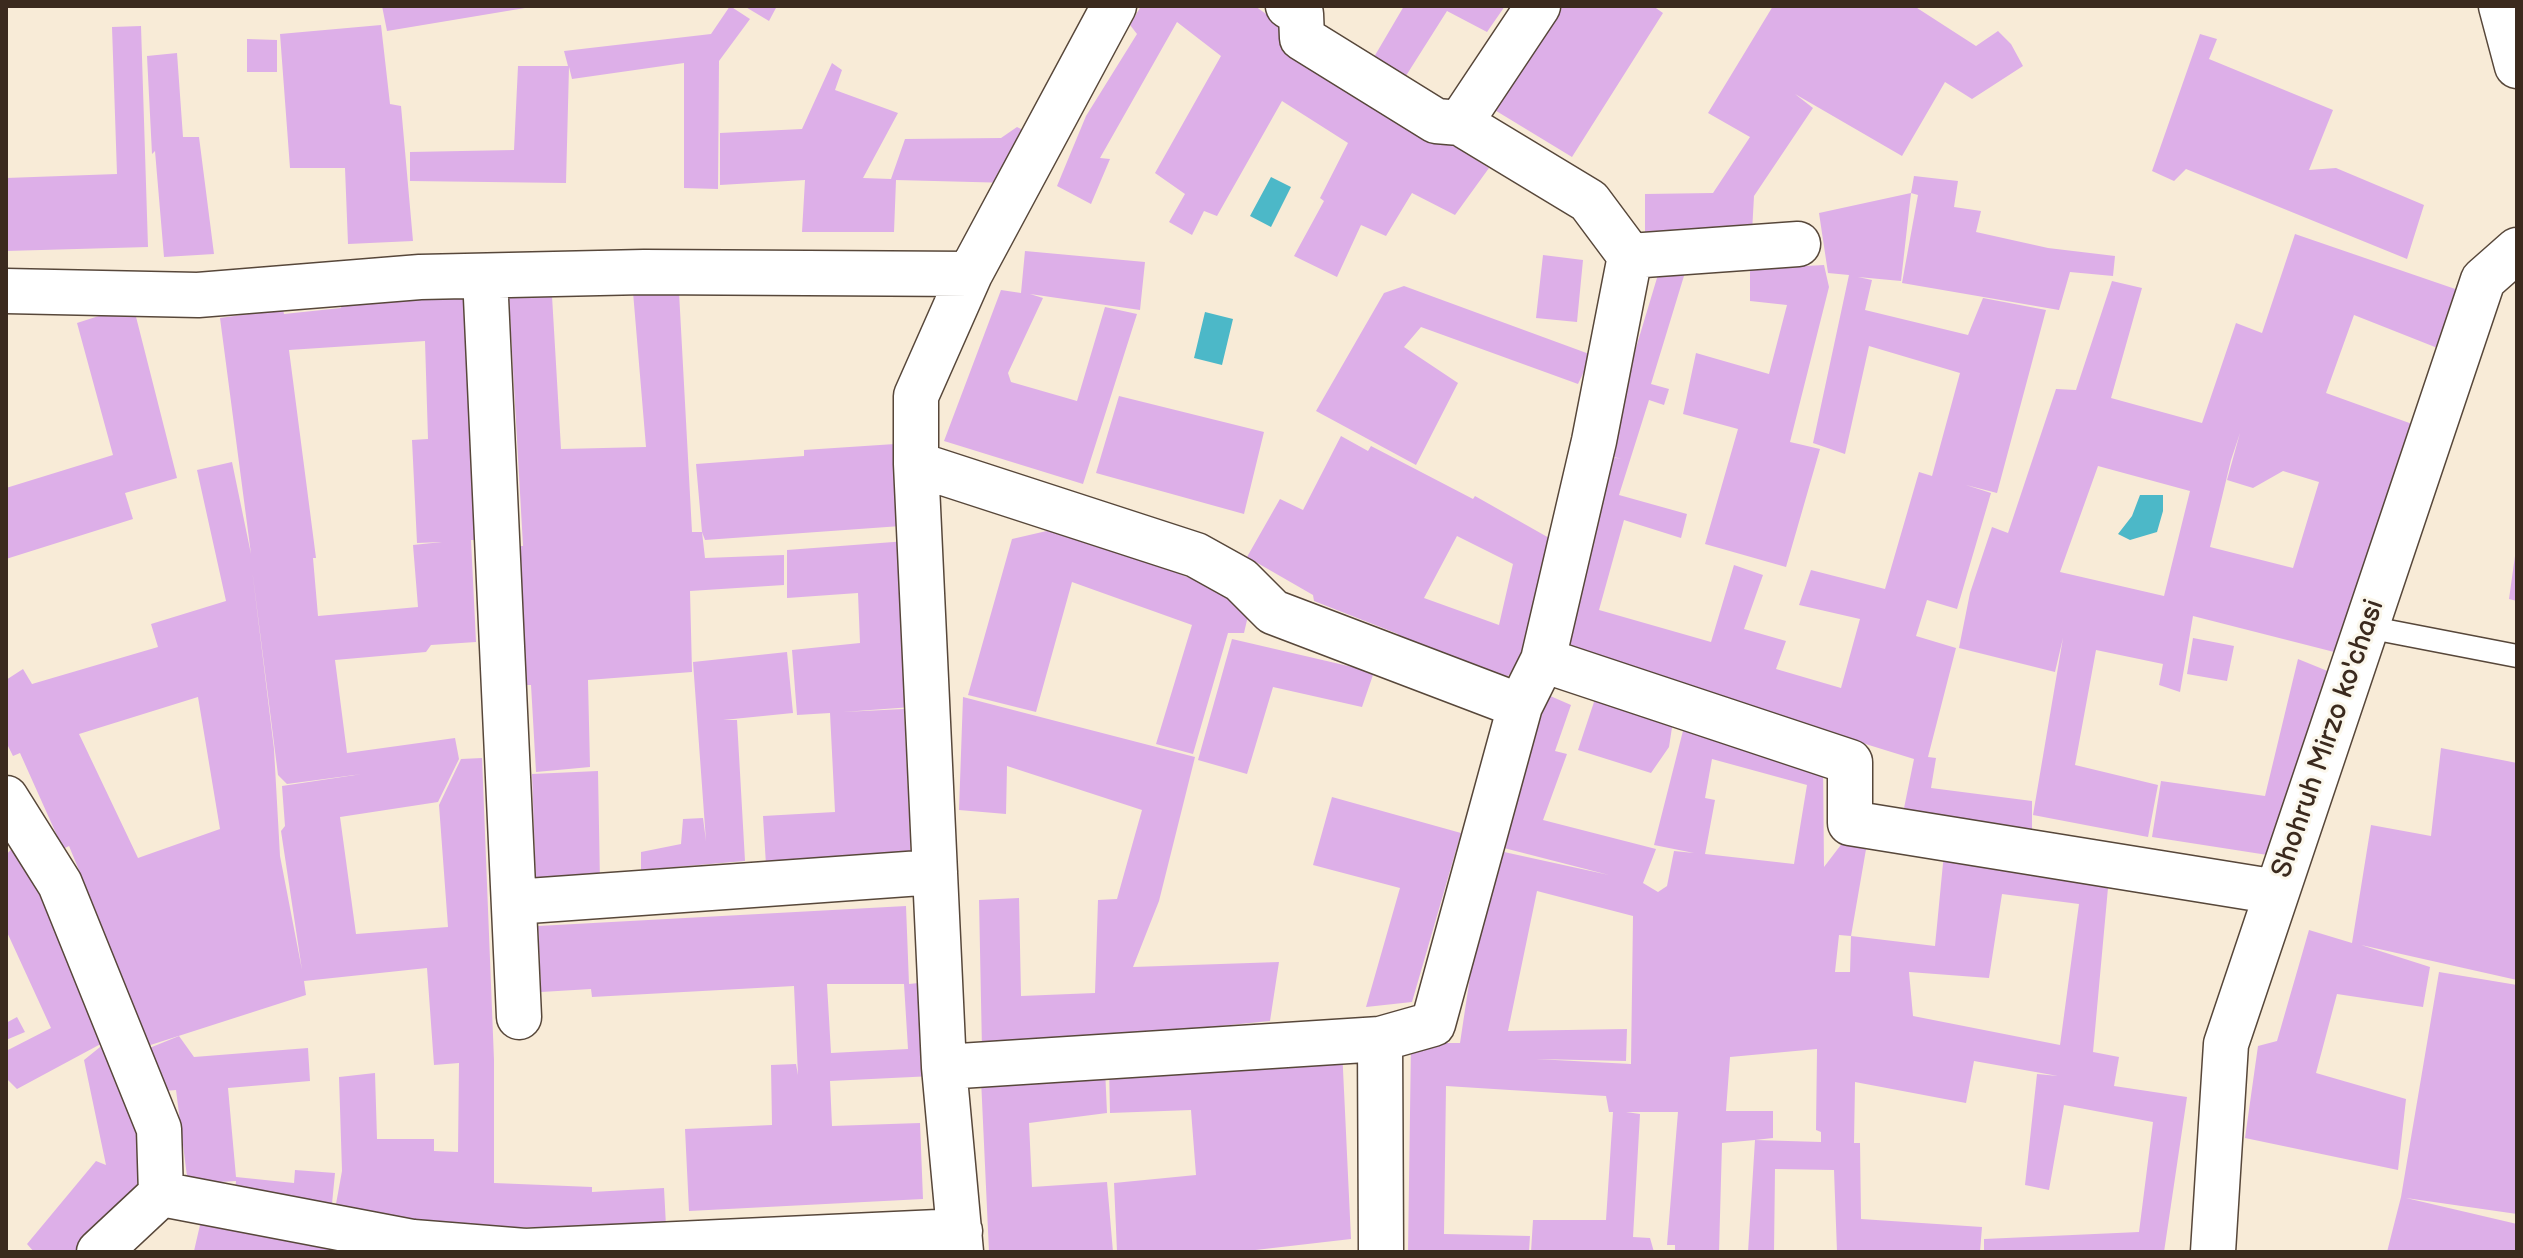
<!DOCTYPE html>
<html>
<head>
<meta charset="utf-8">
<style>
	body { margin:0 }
	#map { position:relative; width:2523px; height:1258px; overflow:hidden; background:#f8ebd7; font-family:"Balsamiq Sans",sans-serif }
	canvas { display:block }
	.frame { position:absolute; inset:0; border:8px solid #3b2a1e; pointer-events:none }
</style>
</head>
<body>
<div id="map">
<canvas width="2523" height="1258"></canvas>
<div class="frame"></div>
</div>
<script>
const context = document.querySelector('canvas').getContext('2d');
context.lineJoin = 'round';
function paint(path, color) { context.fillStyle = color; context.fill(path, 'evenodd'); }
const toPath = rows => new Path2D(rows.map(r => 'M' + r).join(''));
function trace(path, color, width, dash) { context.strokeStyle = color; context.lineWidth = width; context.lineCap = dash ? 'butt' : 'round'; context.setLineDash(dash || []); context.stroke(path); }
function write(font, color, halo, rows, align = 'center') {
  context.font = font + ' "Balsamiq Sans",sans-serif'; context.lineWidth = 6; context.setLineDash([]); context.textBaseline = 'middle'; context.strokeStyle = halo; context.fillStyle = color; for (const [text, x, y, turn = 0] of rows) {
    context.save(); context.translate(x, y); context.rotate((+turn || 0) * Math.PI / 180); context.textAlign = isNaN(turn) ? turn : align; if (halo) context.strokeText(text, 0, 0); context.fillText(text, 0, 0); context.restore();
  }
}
paint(toPath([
	[1271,177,1291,187,1271,227,1250,216],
	[1205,312,1233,319,1222,365,1194,358],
	[2140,495,2163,495,2163,511,2157,532,2130,540,2118,534,2132,516]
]), '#4cb8c8');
paint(toPath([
	[382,6,525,6,525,8,387,31],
	[730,6,750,19,719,61,718,189,684,188,684,63,572,79,569,67,566,183,410,181,410,152,514,150,518,66,568,66,564,51,711,34],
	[744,6,777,6,769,21],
	[1141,6,1255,6,1410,118,1489,168,1455,215,1412,193,1386,236,1361,225,1337,277,1294,256,1324,201,1320,198,1348,143,1282,101,1217,216,1204,211,1192,235,1169,222,1185,194,1155,173,1221,56,1177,22,1100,158,1110,159,1091,204,1057,186,1086,116,1137,34,1130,25],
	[1404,6,1505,6,1487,32,1447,11,1397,90,1367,69],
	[1558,6,1653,6,1663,13,1572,157,1493,109],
	[1773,6,1914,6,1976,46,1998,31,2011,44,2023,66,1972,99,1945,82,1902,156,1795,94,1813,108,1754,196,1752,232,1645,240,1645,194,1713,193,1750,137,1708,113],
	[381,25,390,104,401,106,413,241,348,244,345,168,290,168,280,34],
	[141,26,148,247,6,251,6,178,117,174,112,27],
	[2200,34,2217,39,2209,59,2333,110,2309,170,2336,168,2424,205,2407,259,2186,169,2174,181,2152,171],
	[247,39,277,40,277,72,247,72],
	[177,53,183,137,199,137,214,254,164,257,155,151,152,154,147,56],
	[832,63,842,70,835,90,898,113,863,178,891,179,905,139,1001,138,1017,127,1035,136,1011,183,896,180,894,232,802,232,805,180,720,185,720,133,802,129],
	[1914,176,1958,181,1954,207,1981,211,1976,232,2048,248,2115,256,2113,276,2070,272,2059,310,1902,283,1918,195,1911,193],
	[1911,193,1901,281,1858,277,1872,280,1865,310,1968,335,1983,298,2046,310,1997,493,1966,485,1991,493,1957,609,1927,600,1916,636,1956,648,1928,757,1936,758,1931,788,2032,801,2032,842,1901,823,1914,759,1565,651,1606,456,1621,459,1604,454,1660,268,1687,266,1651,384,1669,389,1664,405,1649,400,1619,495,1687,514,1681,538,1624,520,1599,610,1711,642,1734,565,1763,575,1744,629,1786,641,1776,669,1841,688,1860,619,1799,605,1811,570,1885,589,1919,472,1932,476,1960,373,1869,346,1845,454,1813,443,1849,275,1828,273,1819,213],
	[2295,234,2464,292,2440,349,2354,315,2326,393,2415,425,2342,654,2193,616,2180,692,2159,685,2163,664,2096,650,2075,765,2158,785,2148,837,2033,815,2063,638,2055,672,1959,648,1970,593,1992,527,2008,533,2056,389,2076,390,2112,281,2142,288,2111,398,2202,423,2236,323,2262,333],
	[2240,433,2227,480,2253,488,2283,471,2319,482,2293,568,2210,547,2231,460],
	[2098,466,2190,491,2164,596,2060,572],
	[1025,251,1145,262,1140,310,1030,294,1043,298,1008,373,1011,382,1077,401,1105,307,1137,314,1083,484,944,441,1001,290,1021,293],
	[1543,255,1583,260,1577,322,1536,318],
	[1824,265,1829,287,1790,442,1820,449,1786,567,1705,544,1738,429,1683,414,1696,353,1769,374,1787,305,1750,301,1750,269],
	[1404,286,1592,355,1578,384,1421,327,1404,347,1458,383,1416,465,1316,411,1384,293],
	[463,291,481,540,471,540,476,642,431,645,426,652,335,660,347,753,455,738,459,759,438,802,340,817,356,934,448,927,439,805,461,759,482,758,494,1060,494,1183,592,1187,592,1192,664,1188,666,1226,450,1228,334,1215,342,1171,339,1077,375,1073,377,1139,434,1139,434,1151,458,1152,459,1063,434,1065,427,968,304,981,306,995,138,1049,94,921,99,919,69,846,63,849,20,753,13,756,6,742,6,680,23,669,32,684,158,647,151,624,226,601,197,470,232,462,251,554,220,318,283,309,284,314,341,308,342,302],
	[425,341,428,439,412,440,417,543,442,542,413,545,418,607,318,616,313,558,316,558,289,350],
	[252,569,278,775,287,784,362,774,282,786,285,826,281,831,302,970,280,856,274,749],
	[198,697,220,829,138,858,79,734],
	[633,292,679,292,692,532,702,532,696,464,804,456,804,450,895,444,901,526,705,540,702,532,705,558,784,555,784,585,690,591,692,672,588,680,590,767,536,772,531,685,521,685,517,546,523,546,509,298,552,296,561,449,646,447],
	[133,305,177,478,125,493,133,519,6,559,6,488,113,455,77,323],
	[1119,396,1264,432,1244,514,1096,473],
	[1341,436,1368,451,1371,446,1473,499,1475,496,1558,543,1535,647,1508,676,1478,673,1396,637,1398,634,1314,601,1313,595,1247,557,1280,499,1303,510],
	[1457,536,1513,564,1499,625,1424,598],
	[1064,527,1251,603,1244,633,1228,633,1193,754,1156,744,1192,625,1072,582,1036,712,968,695,1012,539],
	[907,541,912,707,843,712,904,709,911,857,766,865,763,816,835,812,830,713,797,715,792,650,860,643,858,593,787,598,787,550],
	[2515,556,2517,556,2517,601,2509,599],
	[2193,638,2234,646,2227,681,2187,674],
	[1232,639,1374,672,1362,707,1273,687,1247,774,1198,760],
	[787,652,793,713,723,720,737,720,745,861,641,870,641,852,681,844,683,819,703,818,706,841,693,662],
	[2298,659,2330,672,2274,856,2152,837,2161,781,2265,796],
	[1548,695,1571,705,1555,751,1567,754,1543,820,1656,849,1643,883,1658,892,1667,886,1674,851,1694,853,1654,845,1686,719,1823,760,1824,867,1853,829,1869,832,1851,936,1839,935,1835,972,1850,972,1851,936,1935,946,1944,853,2110,866,2093,1052,2119,1057,2114,1086,2187,1097,2164,1252,1984,1252,1984,1239,2139,1232,2153,1122,2064,1105,2049,1190,2025,1185,2037,1074,2058,1076,1974,1061,1966,1103,1855,1082,1854,1143,1860,1143,1861,1219,1982,1227,1980,1252,1837,1252,1834,1170,1775,1169,1774,1252,1748,1252,1755,1140,1722,1143,1719,1252,1675,1252,1675,1245,1667,1245,1678,1112,1626,1112,1640,1114,1633,1237,1650,1238,1654,1252,1531,1252,1533,1220,1606,1220,1613,1112,1609,1112,1606,1096,1446,1086,1444,1234,1530,1236,1529,1252,1408,1252,1411,1043,1460,1043,1476,937,1495,850,1609,875,1500,847],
	[1712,759,1807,785,1794,864,1705,854,1715,800,1705,798],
	[1537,891,1633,916,1631,1064,1536,1059,1626,1061,1627,1029,1508,1031],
	[2002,894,2079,904,2060,1045,1913,1016,1909,972,1989,978],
	[1817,1049,1816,1130,1821,1132,1821,1142,1755,1140,1773,1138,1773,1111,1726,1111,1730,1057],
	[963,697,1195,757,1159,901,1133,967,1279,962,1270,1021,982,1050,979,900,1019,898,1021,996,1095,993,1098,900,1117,899,1142,810,1007,766,1006,814,959,810],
	[1595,699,1673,721,1669,747,1651,773,1578,750],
	[2441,748,2517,763,2517,980,2361,945,2430,967,2423,1007,2337,994,2316,1073,2406,1099,2398,1170,2245,1138,2258,1046,2277,1041,2309,930,2352,943,2371,825,2431,836],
	[598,771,600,883,536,885,532,774],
	[1332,797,1461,833,1412,1002,1366,1007,1400,888,1313,865],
	[18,842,110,1039,17,1089,6,1078,6,1051,51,1028,6,930,6,855],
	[906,906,909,984,928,982,933,1076,830,1081,832,1126,920,1123,923,1199,689,1211,685,1129,772,1125,771,1065,796,1064,798,1075,794,986,592,997,591,989,541,992,538,926],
	[827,984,904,984,908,1049,831,1053],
	[2439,972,2517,985,2517,1214,2406,1198,2517,1224,2517,1252,2387,1252,2401,1197],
	[17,1017,25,1032,6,1040,6,1023],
	[179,1036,194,1057,308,1048,310,1081,228,1088,236,1177,294,1183,295,1170,335,1173,331,1214,234,1205,236,1181,188,1184,176,1090,164,1091,147,1049],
	[110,1039,139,1093,147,1176,84,1252,34,1252,27,1244,96,1161,106,1165,84,1060],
	[1342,1048,1351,1239,1238,1252,1117,1252,1114,1183,1196,1175,1191,1110,1110,1113,1109,1067],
	[1105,1068,1107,1113,1029,1123,1032,1187,1107,1182,1113,1252,989,1252,981,1079],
	[203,1212,383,1252,194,1251]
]), '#ddafe8');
const service = toPath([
	[2367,627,2517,656]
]);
const minor = toPath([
	[1288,6,1301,14,1302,38,1436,121,1460,123],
	[1538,6,1460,123,1589,201,1630,256],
	[2501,6,2517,66],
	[1798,244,1630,256,1594,441,1543,660,1850,762,1850,823,2277,892],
	[485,276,519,1017],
	[6,291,198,295,420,277,644,272,970,274],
	[916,464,1196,555,1241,580,1273,612,1520,706],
	[6,798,60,884,159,1129,161,1194,99,1252],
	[514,902,935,872],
	[1380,1039,1381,1252],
	[944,1067,1380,1039,1433,1024,1520,706,1543,660],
	[161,1194,413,1242,525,1251,960,1231],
	[961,1252,944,1067,916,464,916,396,970,274,1114,6],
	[2213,1252,2226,1044,2483,280,2517,250]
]);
trace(service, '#57473a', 25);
trace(minor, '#57473a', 47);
trace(service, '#fff', 22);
trace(minor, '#fff', 44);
write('28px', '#3b2a1e', '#fbf7ec', [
	["Shohruh Mirzo ko'chasi",2329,739,-71]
]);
</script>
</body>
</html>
